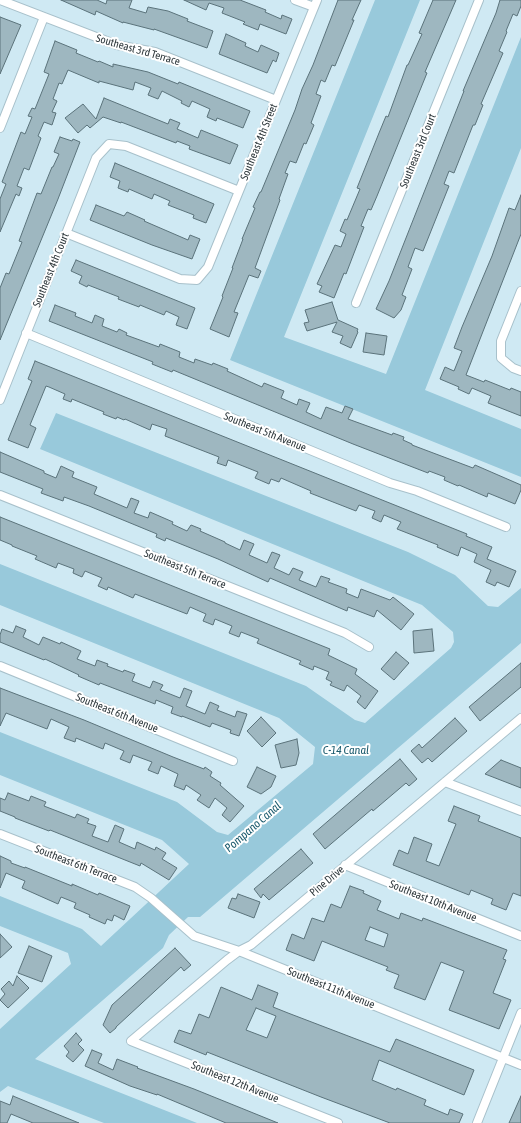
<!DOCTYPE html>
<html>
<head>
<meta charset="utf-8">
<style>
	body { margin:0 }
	canvas { display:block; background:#cfe9f3 }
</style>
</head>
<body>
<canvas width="521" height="1123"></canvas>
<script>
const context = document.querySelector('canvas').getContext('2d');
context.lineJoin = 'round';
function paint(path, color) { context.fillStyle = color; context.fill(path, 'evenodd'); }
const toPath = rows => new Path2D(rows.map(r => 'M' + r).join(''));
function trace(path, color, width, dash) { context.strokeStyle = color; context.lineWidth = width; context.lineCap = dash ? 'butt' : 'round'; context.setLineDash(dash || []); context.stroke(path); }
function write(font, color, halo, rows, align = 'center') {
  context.font = font + ' "Asap Condensed",sans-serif'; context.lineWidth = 4; context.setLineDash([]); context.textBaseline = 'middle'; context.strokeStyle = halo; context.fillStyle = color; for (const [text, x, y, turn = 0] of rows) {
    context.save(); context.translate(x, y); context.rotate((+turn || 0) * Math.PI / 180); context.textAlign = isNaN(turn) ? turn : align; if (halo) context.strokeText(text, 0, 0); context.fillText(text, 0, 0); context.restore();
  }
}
paint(toPath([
	[375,0,420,0,284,337,386,374,521,37,521,148,425,390,521,429,521,477,230,360],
	[56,413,408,552,455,575,488,606,498,607,521,588,521,643,200,917,188,917,169,935,163,948,35,1059,197,1123,104,1123,8,1086,0,1092,0,1029,71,964,68,953,0,926,0,896,82,929,101,946,189,864,162,840,0,775,0,732,177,802,217,832,228,835,313,764,315,747,279,718,0,605,0,564,306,686,355,720,365,723,451,648,454,642,453,632,422,605,40,449]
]), '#98c9db');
const building = toPath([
	[61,0,97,0,106,4,107,0,132,0,129,8,146,13,148,7,168,11,188,19,187,21,213,31,207,48,154,29,154,30,123,22,123,23,96,11,95,15,61,0],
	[184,0,240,0,266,10,265,12,281,19,282,15,292,19,286,34,260,24,258,30,243,24,245,22,222,13,224,8,209,3,206,10,184,0],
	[338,0,361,0,352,20,354,20,335,66,332,65,325,82,321,80,316,94,321,96,311,123,314,125,306,144,304,143,296,163,290,161,285,173,288,174,279,199,280,200,255,268,261,271,258,278,249,275,234,312,238,313,229,337,210,329,223,297,222,296,233,268,232,268,243,239,242,239,255,208,253,207,260,192,261,192,295,110,302,89,313,65,338,0],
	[433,0,456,0,425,72,427,73,377,196,371,210,368,209,361,226,364,227,346,274,344,273,334,298,319,292,322,286,317,284,335,245,341,247,346,234,340,231,345,219,347,220,360,189,357,188,379,133,386,116,388,117,407,65,408,65,422,34,419,33,433,0],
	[500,0,521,0,521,6,517,16,513,14,506,31,507,32,499,51,503,53,481,104,483,105,475,125,473,125,454,173,449,171,444,184,449,186,423,251,415,248,408,267,412,269,402,295,406,297,401,310,394,318,376,309,389,281,464,91,463,91,496,13,500,0],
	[0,17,21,25,0,74,0,17],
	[226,34,246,43,245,46,258,52,261,45,279,53,276,62,273,60,267,73,219,54,226,34],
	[55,41,77,50,76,53,98,62,99,61,113,67,113,64,148,72,178,84,179,82,250,111,243,128,217,118,216,121,207,117,210,109,192,101,189,107,181,103,182,101,162,91,158,99,148,95,151,88,135,82,133,90,99,81,99,83,68,70,62,84,59,83,53,99,57,101,52,112,56,113,52,125,44,122,38,136,41,138,29,170,24,168,17,186,22,188,19,196,16,194,0,232,0,199,6,184,2,182,21,132,25,134,32,117,28,116,32,108,35,109,49,74,44,72,55,41],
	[104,98,168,124,170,119,180,123,177,129,198,138,201,130,238,145,230,164,189,149,190,146,177,141,176,143,121,122,121,123,103,117,90,128,87,125,78,133,65,118,83,104,96,119,104,98],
	[60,137,72,141,73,139,80,142,58,199,0,340,0,288,6,273,9,274,22,242,19,241,37,193,41,194,52,167,53,167,59,154,54,152,60,137],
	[115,163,214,204,206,223,193,218,194,215,168,205,170,201,154,194,152,199,129,189,128,192,118,188,120,181,110,177,115,163],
	[521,195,521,234,466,375,484,382,485,380,510,390,511,388,521,392,521,416,488,403,491,396,472,388,469,394,458,389,459,387,440,379,445,367,454,371,462,351,454,348,462,327,492,256,509,208,515,210,521,195],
	[96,205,124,216,127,212,145,220,144,221,188,240,190,235,200,239,192,259,152,245,90,220,96,205],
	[76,260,195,308,187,329,176,325,179,317,166,311,164,315,140,305,139,307,118,299,119,297,88,285,87,287,79,283,82,276,71,271,76,260],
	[332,302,338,320,358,329,357,331,358,332,351,348,340,343,343,336,332,332,337,322,307,331,304,323,309,322,305,310,332,302],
	[55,305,76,313,75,316,92,323,95,315,104,319,102,326,117,332,119,329,127,333,126,335,159,347,160,344,180,352,179,357,194,363,195,359,212,365,213,363,228,369,227,371,262,387,264,383,284,391,281,398,297,405,299,399,310,403,306,412,321,419,326,407,342,413,345,406,353,409,348,419,392,435,393,433,404,437,403,440,412,444,412,445,473,468,475,465,521,485,521,490,515,504,488,493,487,497,459,485,458,486,444,480,445,477,429,471,428,473,353,444,173,370,172,372,152,364,153,362,49,321,55,305],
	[366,333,387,336,384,355,363,352,366,333],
	[35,361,467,534,466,536,492,547,487,559,516,571,509,587,497,582,495,586,486,582,491,570,474,562,477,554,461,547,458,556,437,547,438,545,397,529,401,522,384,515,381,522,372,518,375,511,359,505,356,511,310,493,311,491,281,478,279,482,271,479,269,484,255,478,258,472,228,460,226,466,217,463,219,457,165,436,167,429,152,424,150,430,125,419,124,420,117,417,116,419,103,414,104,412,72,399,71,402,63,399,65,394,49,387,46,386,30,425,36,428,28,448,8,440,32,381,28,379,35,361],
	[0,452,44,471,44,473,56,478,61,466,74,472,72,477,97,487,94,494,127,508,131,498,139,501,134,513,148,518,150,512,173,522,172,524,187,531,191,525,201,529,200,531,225,542,225,543,240,550,244,540,254,544,249,555,267,563,272,552,280,555,274,568,289,575,293,568,303,572,299,580,316,587,321,576,330,579,328,582,347,589,346,593,358,598,361,589,390,600,393,597,414,614,401,630,377,610,374,617,348,607,347,611,270,578,268,582,218,559,166,538,165,541,156,537,157,534,89,506,64,497,63,501,41,493,43,489,0,472,0,452],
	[0,517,330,649,328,655,357,669,355,674,378,691,365,709,357,702,361,696,347,685,344,691,330,685,332,682,326,679,329,672,314,666,313,670,299,664,301,661,257,643,259,639,241,632,239,637,229,633,232,626,215,619,213,625,203,621,206,614,190,607,187,614,135,594,133,598,108,587,107,590,98,586,102,578,85,571,82,577,73,573,74,569,58,563,56,568,35,559,37,556,12,546,12,545,0,540,0,517],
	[16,626,26,630,23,637,39,645,43,637,60,644,61,642,81,651,77,659,95,666,97,660,108,664,107,666,123,672,124,670,135,674,132,681,150,688,153,681,163,685,160,690,180,698,184,688,192,691,186,706,205,714,210,702,219,706,217,710,235,717,237,711,247,714,239,736,230,733,231,730,212,723,210,727,182,716,182,717,171,713,173,707,156,700,155,704,100,683,99,685,78,676,79,675,45,659,44,660,0,642,0,635,2,629,13,633,16,626],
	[432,629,434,651,414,653,413,631,432,629],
	[396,652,409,663,394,680,381,669,396,652],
	[521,663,521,687,480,721,469,707,521,663],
	[0,688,84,720,173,757,204,769,205,767,212,772,210,776,221,783,220,785,244,806,230,822,222,815,227,808,215,798,209,808,197,800,201,795,186,785,184,790,174,786,178,774,161,766,158,774,148,770,152,762,133,755,130,763,120,759,124,751,105,743,103,749,76,738,75,742,64,738,69,727,51,719,47,729,6,713,0,726,0,688],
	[261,717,276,733,262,747,247,731,261,717],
	[455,718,467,731,432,762,428,758,422,763,411,751,419,744,422,748,455,718],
	[297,739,299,753,296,765,281,768,275,745,297,739],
	[400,759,417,779,409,786,406,783,373,811,372,809,325,849,313,834,400,759],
	[501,760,521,768,521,788,485,774,501,760],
	[257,767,276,776,271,787,261,794,247,787,257,767],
	[8,793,29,801,31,796,46,802,44,806,75,818,77,814,89,819,87,823,96,826,92,836,108,842,115,825,124,829,119,842,135,849,137,842,155,850,156,847,166,853,162,859,177,868,169,880,141,863,140,866,50,830,49,831,15,818,15,817,0,811,0,798,5,800,8,793],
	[454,806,480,816,478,821,521,838,521,896,513,893,506,910,491,904,493,899,471,890,469,895,393,865,399,850,408,854,414,837,432,844,426,861,439,866,456,824,448,821,454,806],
	[301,849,313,863,269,900,263,894,261,898,254,889,301,849],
	[0,856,11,861,11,863,25,868,25,867,72,886,72,884,98,895,99,893,130,906,124,920,114,915,112,921,107,919,105,924,89,917,90,915,74,908,76,903,61,897,58,904,22,888,25,881,6,873,0,888,0,856],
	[350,886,364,891,363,893,381,901,377,910,399,919,401,913,422,921,423,918,507,950,503,959,506,960,493,993,511,1000,499,1029,449,1010,464,971,441,962,425,1000,394,988,399,975,386,970,388,967,322,941,314,961,286,950,292,934,304,939,312,918,324,922,331,904,341,908,350,886],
	[370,927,388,934,384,947,365,940,370,927],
	[238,894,260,902,254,918,228,908,232,898,236,899,238,894],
	[0,934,12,947,0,958,0,934],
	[29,946,52,956,42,982,18,973,29,946],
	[175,948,191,965,184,971,181,967,116,1027,116,1028,110,1033,103,1025,112,1005,175,948],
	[17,976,29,988,8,1008,0,1000,5,994,1,989,9,981,13,986,17,976],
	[258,985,278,993,273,1007,288,1013,390,1052,396,1039,474,1070,464,1095,379,1060,372,1080,396,1090,397,1088,426,1100,424,1105,448,1115,450,1109,463,1114,459,1123,390,1123,321,1097,207,1052,206,1055,174,1042,179,1030,191,1034,199,1014,209,1018,221,987,252,1000,258,985],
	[256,1008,276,1016,267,1038,246,1030,256,1008],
	[76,1033,82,1040,78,1044,84,1050,73,1062,66,1056,69,1052,64,1046,76,1033],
	[92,1050,102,1054,98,1063,113,1070,117,1059,138,1067,137,1068,194,1089,278,1123,226,1123,157,1094,157,1095,130,1086,85,1066,92,1050],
	[13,1096,42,1108,79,1123,33,1123,11,1114,7,1123,0,1123,0,1101,10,1105,13,1096],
	[521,1096,521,1123,509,1123,521,1096]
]);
paint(building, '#9eb7c0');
trace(building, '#5b737b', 1);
const minor = toPath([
	[0,0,117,45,155,52,276,100],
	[295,0,314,7],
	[0,128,44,17],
	[66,233,180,279,197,280,208,267,317,0],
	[521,291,501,341,501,358,513,368,521,371],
	[356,303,479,0],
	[26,333,390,483,417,491,506,527],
	[0,400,96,158,109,144,126,146,239,191],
	[0,495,345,633,369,647],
	[0,666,233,761],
	[445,782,521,811],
	[0,834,135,887,151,898,194,936,239,951,521,1065],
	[345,865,521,936],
	[338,1123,131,1041,227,960,239,951,251,945,521,718],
	[477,1123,521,1013]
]);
trace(minor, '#a8c1cb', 10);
trace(minor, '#fff', 8);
write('11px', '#2d373b', '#fff', [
	["Southeast 3rd Terrace",138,50,16],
	["Southeast 4th Street",259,142,-68],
	["Southeast 3rd Court",418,151,-68],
	["Southeast 4th Court",51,270,-68],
	["Southeast 5th Avenue",265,432,22],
	["Southeast 5th Terrace",185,569,22],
	["Southeast 6th Avenue",117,713,22],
	["Southeast 6th Terrace",76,864,21],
	["Pine Drive",327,881,-40],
	["Southeast 10th Avenue",433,901,22],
	["Southeast 11th Avenue",331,988,22],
	["Southeast 12th Avenue",235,1082,22]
]);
write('italic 12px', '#1a5a6d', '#fff', [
	["C-14 Canal",346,750],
	["Pompano Canal",253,827,-41]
]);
</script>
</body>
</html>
